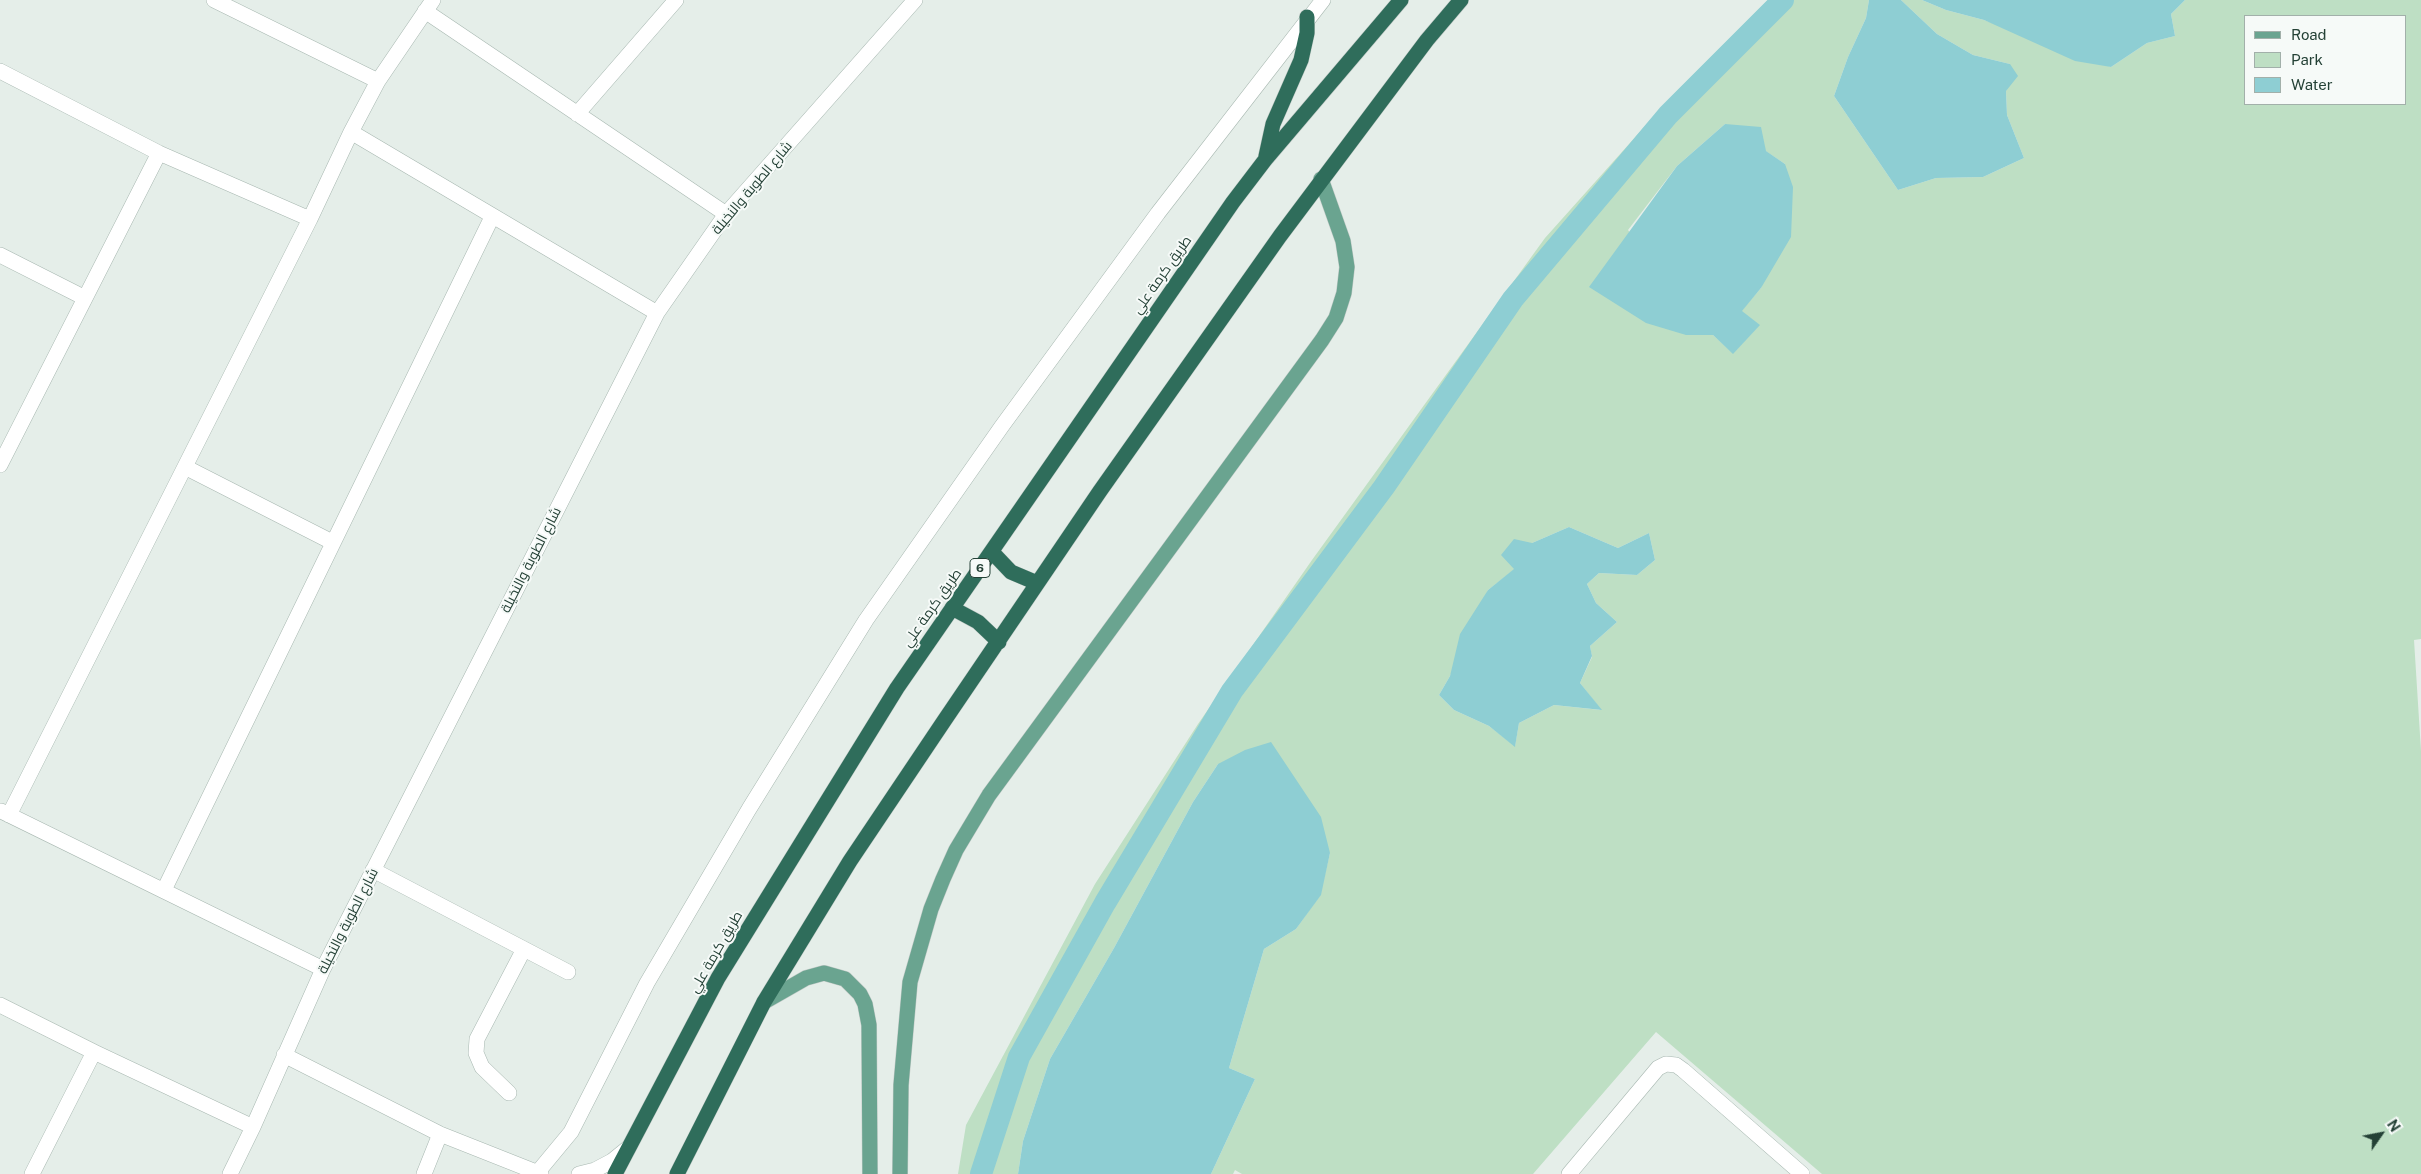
<!DOCTYPE html>
<html>
<head>
<meta charset="utf-8">
<style>
	body { margin:0 }
	#map { position:relative; width:2421px; height:1174px; overflow:hidden; background:#e5eee9; font-family:"Public Sans",sans-serif }
	canvas { display:block }
	.legend { position:absolute; left:2244px; top:15px; width:162px; height:90px; box-sizing:border-box; background:#f6faf8; border:1px solid #a2b0aa; margin:0; padding:6px 9px; list-style:none; font-size:15px; color:#244136 }
	.legend li { display:flex; align-items:center; gap:10px; height:25px }
	.legend b { width:25px; border:1px solid #a2b0aa }
	.north { position:absolute; left:2356px; top:1109px; width:50px; height:50px; -webkit-text-stroke:4px #f6faf8; paint-order:stroke; rotate:57deg; font-size:14px; font-weight:700; line-height:20px; text-align:center; color:#244136 }
	.north::after { content:''; display:block; margin:auto; width:18px; height:22px; background:#244136; clip-path:polygon(50% 0,100% 100%,50% 72%,0 100%) }
</style>
</head>
<body>
<div id="map">
<canvas width="2421" height="1174"></canvas>
<ul class="legend">
<li><b style="height:6px;background:#6aa490"></b>Road</li>
<li><b style="height:14px;background:#bedfc4"></b>Park</li>
<li><b style="height:14px;background:#8eced3"></b>Water</li>
</ul>
<div class="north">N</div>
</div>
<script>
const context = document.querySelector('canvas').getContext('2d');
context.lineJoin = 'round';
function paint(path, color) { context.fillStyle = color; context.fill(path, 'evenodd'); }
const toPath = rows => new Path2D(rows.map(r => 'M' + r).join(''));
function trace(path, color, width, dash) { context.strokeStyle = color; context.lineWidth = width; context.lineCap = dash ? 'butt' : 'round'; context.setLineDash(dash || []); context.stroke(path); }
function write(font, color, halo, rows, align = 'center') {
  context.font = font + ' "Public Sans",Cairo,sans-serif'; context.lineWidth = 4; context.setLineDash([]); context.textBaseline = 'middle'; context.strokeStyle = halo; context.fillStyle = color; for (const [text, x, y, turn = 0] of rows) {
    context.save(); context.translate(x, y); context.rotate((+turn || 0) * Math.PI / 180); context.textAlign = isNaN(turn) ? turn : align; if (halo) context.strokeText(text, 0, 0); context.fillText(text, 0, 0); context.restore();
  }
}
paint(toPath([
	[1768,0,1869,0,1866,18,1848,57,1834,96,1898,190,1936,178,1983,177,2024,158,2007,115,2006,91,2010,64,1973,55,1937,34,1901,0,1922,0,1946,10,1984,20,2111,67,2147,43,2175,36,2171,14,2185,0,2421,0,2421,639,2414,640,2421,751,2421,1174,1822,1174,1656,1032,1533,1174,1242,1174,1235,1170,1233,1174,1211,1174,1255,1079,1229,1068,1264,949,1296,929,1320,895,1330,853,1218,764,1193,802,1114,948,1050,1059,1023,1141,1018,1174,958,1174,966,1125,1095,884,1198,724,1312,560,1545,238,1672,96],
	[2245,16,2405,16,2405,104,2245,104],
	[1725,124,1785,164,1761,288,1741,311,1759,325,1733,353,1713,335,1628,230,1677,166],
	[1569,527,1618,548,1649,533,1655,560,1637,575,1599,573,1587,584,1596,603,1617,622,1590,646,1592,657,1580,683,1601,710,1554,705,1519,723,1515,746,1489,726,1454,710,1439,695,1450,676,1488,590,1515,569,1532,543]
]), '#bedfc4');
paint(toPath([
	[1869,0,1901,0,1937,34,1973,55,2010,64,2018,76,2006,91,2007,115,2024,158,1983,177,1936,178,1898,190,1834,96,1848,57,1866,18],
	[1922,0,2185,0,2171,14,2175,36,2147,43,2111,67,2075,61,1984,20,1946,10],
	[1725,124,1761,127,1766,151,1785,164,1793,187,1791,237,1761,288,1742,311,1760,325,1733,354,1713,335,1686,335,1646,323,1589,287,1677,166],
	[1569,527,1618,548,1649,533,1655,560,1637,575,1599,573,1587,584,1596,603,1617,622,1590,646,1592,656,1580,683,1602,710,1554,705,1519,723,1515,747,1489,726,1454,710,1439,695,1450,676,1460,634,1488,590,1514,569,1501,555,1514,539,1532,543],
	[1271,742,1321,817,1330,853,1321,895,1296,929,1264,949,1229,1068,1255,1079,1211,1174,1018,1174,1023,1141,1050,1059,1114,948,1193,802,1218,764,1245,750]
]), '#8eced3');
trace(toPath([
	[981,1174,1019,1057,1105,903,1232,691,1384,487,1513,299,1668,115,1783,0]
]), '#8eced3', 22);
const minor = toPath([
	[214,0,378,81],
	[425,11,726,214],
	[0,71,159,153,310,219],
	[577,114,676,0],
	[351,132,657,313],
	[0,255,85,298],
	[0,465,159,153],
	[185,467,332,542],
	[1,811,323,969],
	[9,815,310,219,351,132,378,81,433,0],
	[373,870,568,972],
	[164,890,492,217],
	[0,1005,94,1052,253,1127],
	[284,1055,440,1134,541,1174],
	[509,1093,482,1067,476,1053,477,1039,524,949],
	[537,1173,571,1132,647,983,749,809,866,620,1002,426,1158,213,1323,0],
	[32,1174,94,1052],
	[230,1174,253,1127,323,969,657,313,726,214,915,0],
	[424,1174,440,1134],
	[579,1174,595,1170,612,1161,628,1148],
	[1569,1174,1658,1068,1666,1064,1676,1065,1683,1070,1802,1174]
]);
const major = toPath([
	[764,1002,806,978,824,973,845,979,860,994,865,1004,869,1025,870,1174],
	[900,1174,901,1085,910,982,931,909,943,879,956,850,989,795,1322,340,1336,318,1344,293,1347,267,1343,241,1321,179]
]);
const highway = toPath([
	[1266,156,1273,124,1301,60,1307,33,1307,17],
	[992,552,1011,572,1037,583],
	[952,608,978,622,999,642],
	[615,1174,718,978,897,688,1233,202,1265,160,1401,0],
	[677,1174,764,1002,850,861,944,721,1100,491,1280,236,1427,40,1461,0]
]);
trace(minor, '#a7b7b0', 16);
trace(major, '#c2cac7', 16);
trace(highway, '#c2cac7', 16);
trace(minor, '#fff', 15);
trace(major, '#6aa490', 15);
trace(highway, '#2f6d5b', 15);
for (const [x, y, w] of [
	[980,568,20]
]) { const box = new Path2D(); box.roundRect(x - w / 2, y - 9.5, w, 19, 4); context.fillStyle = '#f6faf8'; context.fill(box); trace(box, '#244136', 1); }
write('bold 12px', '#244136', null, [
	["6",980,568]
]);
write('14px', '#244136', '#f6faf8', [
	["شارع الطوبة والنخيلة",752,188,-50],
	["طريق كرمة علي",1162,275,-55],
	["شارع الطوبة والنخيلة",531,560,-63],
	["طريق كرمة علي",932,608,-55],
	["شارع الطوبة والنخيلة",348,921,-63],
	["طريق كرمة علي",716,952,-60]
]);
</script>
</body>
</html>
